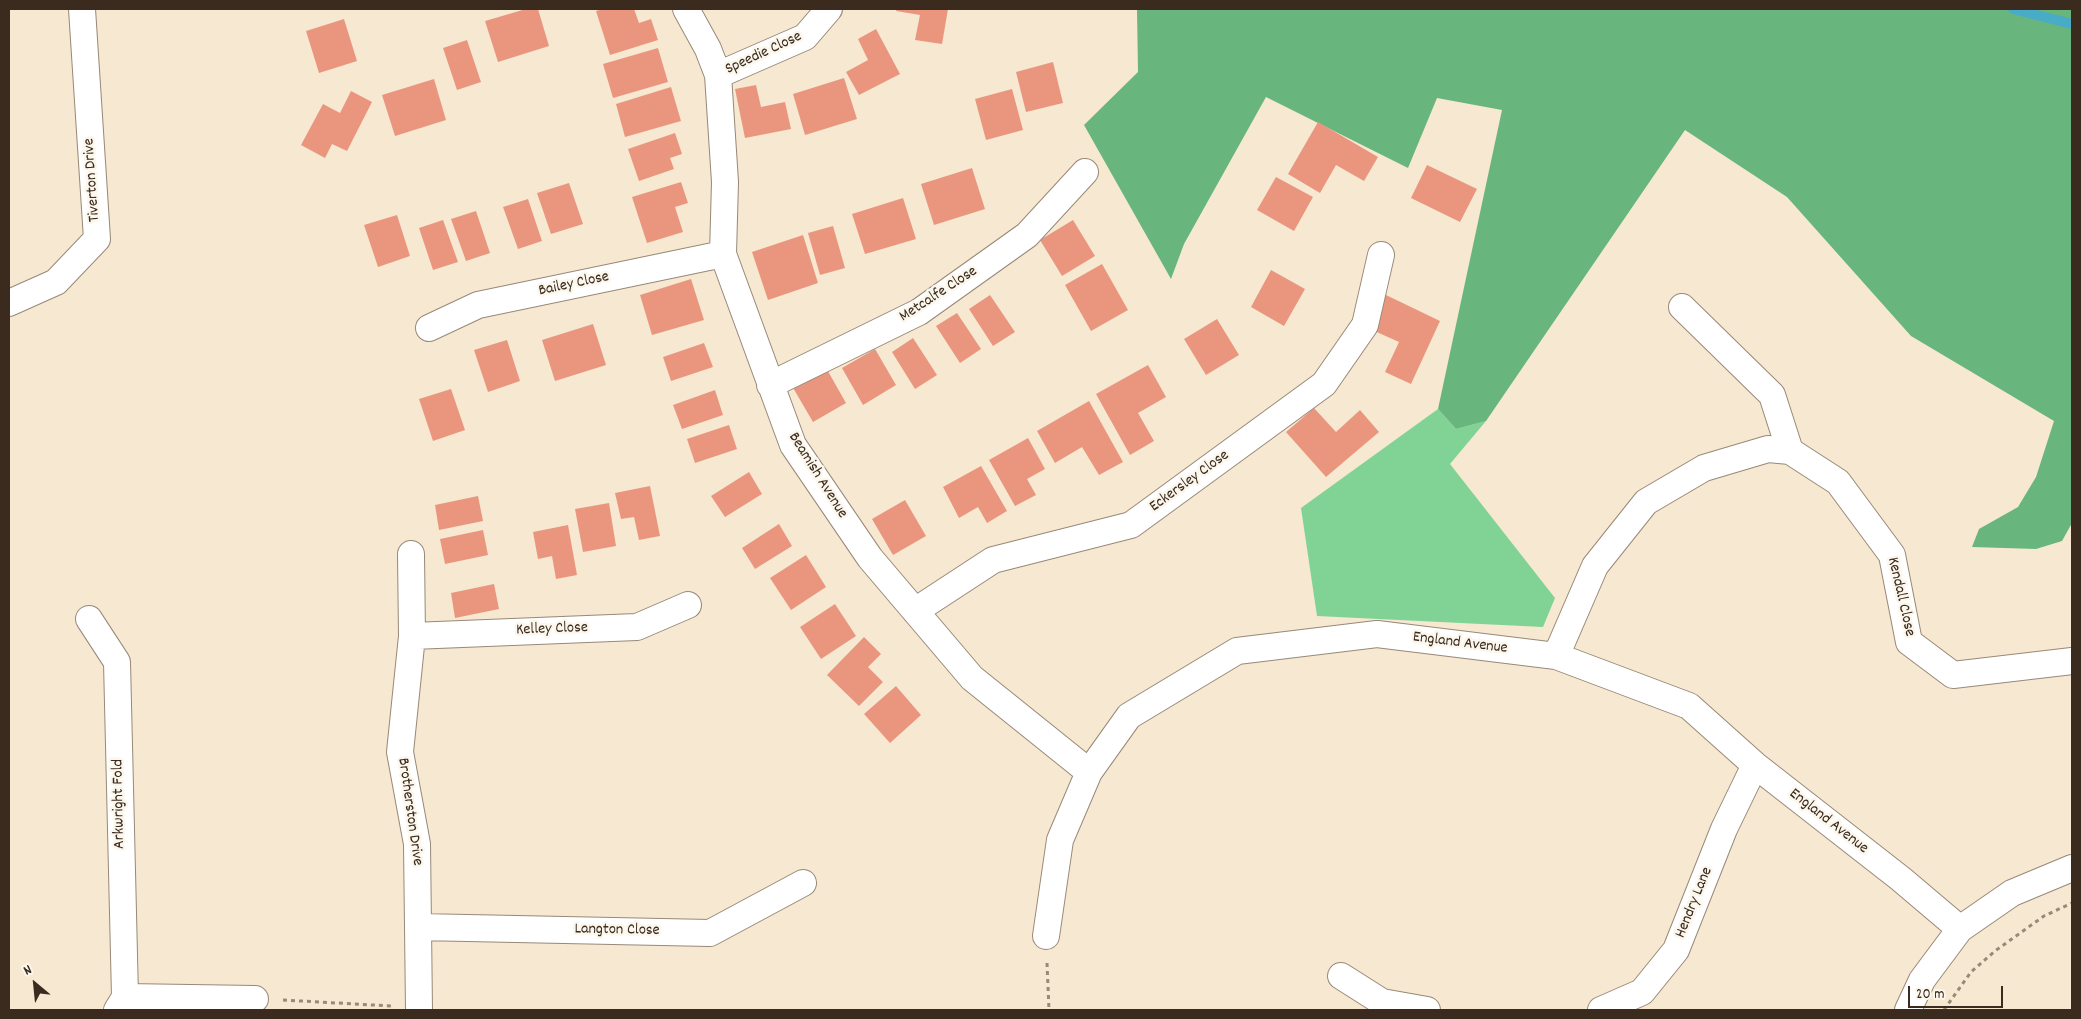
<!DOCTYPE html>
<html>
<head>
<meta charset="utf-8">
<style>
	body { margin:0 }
	#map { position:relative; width:2081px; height:1019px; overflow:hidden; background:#f6e8d1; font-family:Dekko,sans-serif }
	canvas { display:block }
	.frame { position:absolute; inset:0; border:10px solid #3b2a1e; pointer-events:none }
	.north { position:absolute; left:10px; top:959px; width:50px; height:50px; -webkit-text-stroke:4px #fbf7ec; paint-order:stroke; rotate:332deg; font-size:14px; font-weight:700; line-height:20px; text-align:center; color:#3b2a1e }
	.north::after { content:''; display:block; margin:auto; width:18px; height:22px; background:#3b2a1e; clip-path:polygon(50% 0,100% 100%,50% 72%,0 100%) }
	.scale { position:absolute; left:1908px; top:986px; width:95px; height:22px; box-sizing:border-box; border:2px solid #3b2a1e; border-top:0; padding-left:6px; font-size:15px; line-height:18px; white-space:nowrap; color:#3b2a1e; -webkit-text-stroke:4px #fbf7ec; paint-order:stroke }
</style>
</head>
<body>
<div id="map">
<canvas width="2081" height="1019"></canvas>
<div class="frame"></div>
<div class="north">N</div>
<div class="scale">20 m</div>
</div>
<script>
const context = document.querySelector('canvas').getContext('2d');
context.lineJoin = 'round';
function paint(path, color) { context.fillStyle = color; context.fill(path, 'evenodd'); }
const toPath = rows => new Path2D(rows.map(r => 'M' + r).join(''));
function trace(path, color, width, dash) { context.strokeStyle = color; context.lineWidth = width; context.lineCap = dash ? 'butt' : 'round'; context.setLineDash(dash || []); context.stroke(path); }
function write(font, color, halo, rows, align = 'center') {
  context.font = font + ' Dekko,sans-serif'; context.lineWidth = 5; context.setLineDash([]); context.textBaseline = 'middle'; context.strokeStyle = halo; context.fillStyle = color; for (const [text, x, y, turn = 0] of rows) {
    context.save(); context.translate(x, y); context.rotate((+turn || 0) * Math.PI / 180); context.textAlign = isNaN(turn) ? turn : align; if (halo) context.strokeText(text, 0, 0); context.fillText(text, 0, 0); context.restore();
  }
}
paint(toPath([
	[1438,409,1456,429,1486,421,1450,464,1555,598,1543,627,1317,616,1301,508]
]), '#81d395');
paint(toPath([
	[1137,9,2072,9,2072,523,2062,541,2036,549,1972,547,1979,529,2018,507,2036,477,2054,421,1911,336,1787,197,1685,130,1486,421,1456,429,1438,409,1502,110,1437,98,1408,168,1266,97,1184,244,1171,279,1084,125,1138,72]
]), '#68b57e');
trace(toPath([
	[2013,9,2072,24]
]), '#48abc7', 10);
paint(toPath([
	[526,9,538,9,549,46,498,62,485,21],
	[603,9,634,9,639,23,651,19,658,40,610,55,596,11],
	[897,9,948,9,942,44,915,40,920,15,896,11],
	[344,19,357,61,319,73,306,31],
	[876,29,900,74,859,95,846,72,868,60,858,39],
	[467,40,481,82,457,90,443,48],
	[658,48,668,82,613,98,603,64],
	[1053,62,1063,103,1026,112,1016,72],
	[844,78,857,119,805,135,793,94],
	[434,79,446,120,395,136,382,95],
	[756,85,761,107,785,102,791,129,745,138,735,89],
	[671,87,681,121,625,137,616,104],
	[1012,89,1023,130,986,140,975,99],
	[351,91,372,102,347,151,332,144,325,158,301,145,323,104,340,113],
	[1318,122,1378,157,1364,181,1336,165,1320,193,1288,174],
	[675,133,682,154,670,158,674,169,639,181,628,149],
	[1427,165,1477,189,1460,222,1411,198],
	[972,168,985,209,934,225,921,184],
	[1276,177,1313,197,1294,231,1257,210],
	[681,182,688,203,675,207,683,232,647,243,632,197],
	[569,183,583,224,551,234,537,193],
	[903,198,916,239,865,254,852,214],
	[528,199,542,241,518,249,503,207],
	[476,211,490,253,466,261,451,219],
	[397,215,410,256,378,267,364,225],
	[443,220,458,262,433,270,419,228],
	[1073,220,1095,256,1062,276,1040,240],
	[833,226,845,268,820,275,808,233],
	[803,235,818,283,768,300,752,252],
	[1102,264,1128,310,1091,331,1065,285],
	[1271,270,1305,289,1284,326,1251,307],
	[691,279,704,320,652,335,640,295],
	[990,295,1015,332,993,346,969,309],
	[1386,295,1440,321,1411,384,1385,372,1399,342,1370,329],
	[957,313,981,349,960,363,936,326],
	[1217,319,1239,355,1206,375,1184,339],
	[593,324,606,365,555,381,542,340],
	[913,338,937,375,915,389,892,352],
	[507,340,520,381,488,392,474,350],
	[704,343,713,367,671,381,663,357],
	[875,349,896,385,863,405,842,368],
	[1148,365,1166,397,1138,413,1154,441,1130,455,1096,394],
	[825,366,846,403,813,422,792,386],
	[451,389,465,430,433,441,419,399],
	[715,390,723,415,682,429,673,405],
	[1089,401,1123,462,1099,475,1082,447,1055,463,1037,431],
	[1314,408,1336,432,1360,410,1379,432,1326,477,1286,432],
	[729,425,737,449,695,463,687,439],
	[1028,438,1045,469,1027,479,1036,495,1015,506,989,460],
	[981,466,1007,511,987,523,978,507,959,518,943,487],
	[749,472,762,494,725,517,711,496],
	[650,486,660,536,639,540,634,517,621,519,615,493],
	[478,496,483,521,439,530,435,505],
	[905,500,926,536,893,555,872,519],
	[609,503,616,546,583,552,575,509],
	[779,524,792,546,755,569,742,548],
	[568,525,577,575,556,579,552,556,538,559,533,532],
	[483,530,488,555,445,564,440,539],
	[806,555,826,587,791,610,770,578],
	[494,584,499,609,455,618,451,593],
	[835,604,856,636,821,659,800,627],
	[864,637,881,654,868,667,883,682,859,706,827,675],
	[896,686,921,715,890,743,864,714]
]), '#ea967f');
const street = toPath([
	[686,9,708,49,718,75,725,182,723,254,793,445,870,558,972,678,1089,772],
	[718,75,805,37,829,9],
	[9,303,56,282,97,239,82,9],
	[1682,307,1772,395,1790,451],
	[429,328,478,305,723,254],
	[770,385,919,312,1027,235,1085,172],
	[411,554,412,636,400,752,417,844,419,1010],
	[915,611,993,560,1131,525,1324,384,1365,325,1381,255],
	[89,619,117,662,125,997,117,1010],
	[412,636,637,627,688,605],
	[1556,656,1595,566,1646,502,1704,468,1768,449,1790,451,1838,482,1892,555,1909,642,1953,675,2072,661],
	[419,927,710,933,803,883],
	[1046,936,1060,840,1089,772,1129,716,1237,651,1377,634,1556,656,1689,706,1755,765,1901,879,1960,929],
	[1341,976,1382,1002,1427,1010],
	[125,997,255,999],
	[1601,1010,1642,992,1676,950,1724,829,1755,765],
	[1908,1010,1922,980,1960,929,2012,893,2072,868]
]);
trace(street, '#988978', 28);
trace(toPath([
	[1047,963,1049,1010],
	[283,1000,391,1006],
	[1944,1010,1971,972,1995,951,2044,916,2072,903]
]), '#988978', 3, [4, 4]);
trace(street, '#fff', 26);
write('16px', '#3b2a1e', '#fbf7ec', [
	["Speedie Close",764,54,-25],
	["Tiverton Drive",93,180,-94],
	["Bailey Close",574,285,-12],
	["Metcalfe Close",939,295,-33],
	["Beamish Avenue",817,476,58],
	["Eckersley Close",1190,482,-36],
	["Kendall Close",1900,597,77],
	["Kelley Close",552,630,-2],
	["England Avenue",1460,644,7],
	["Arkwright Fold",120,804,-91],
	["Brotherston Drive",409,812,82],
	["England Avenue",1828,822,38],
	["Hendry Lane",1695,903,-68],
	["Langton Close",617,931,1]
]);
</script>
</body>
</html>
